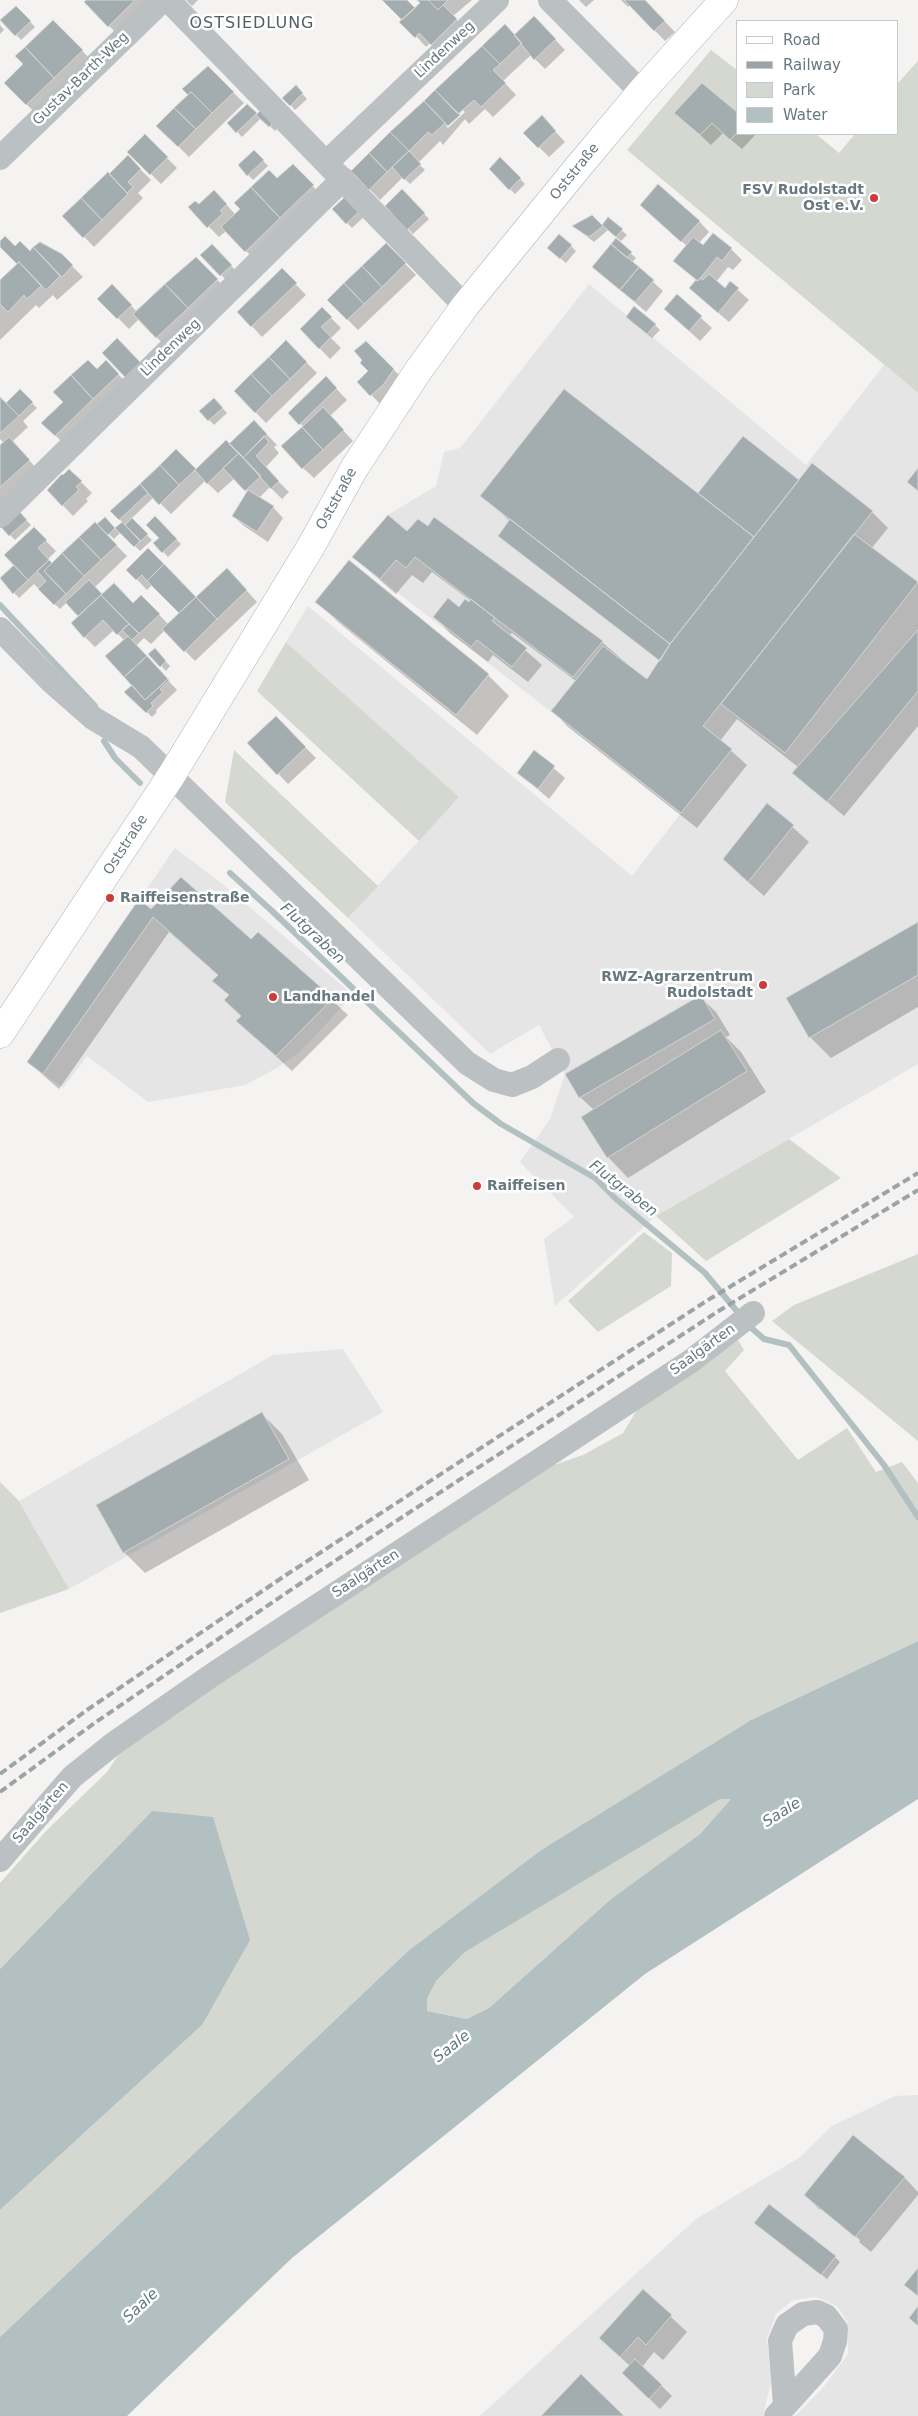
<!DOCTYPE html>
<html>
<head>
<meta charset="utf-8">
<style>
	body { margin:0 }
	#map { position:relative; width:918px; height:2416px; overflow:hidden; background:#f4f3f1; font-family:"DejaVu Sans",sans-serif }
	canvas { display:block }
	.legend { position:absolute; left:736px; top:20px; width:162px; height:115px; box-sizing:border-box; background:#fff; border:1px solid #c2c9cb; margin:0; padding:6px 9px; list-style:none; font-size:15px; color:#67787e }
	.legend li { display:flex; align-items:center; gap:10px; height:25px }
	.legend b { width:25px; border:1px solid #c2c9cb }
</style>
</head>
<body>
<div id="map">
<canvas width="918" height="2416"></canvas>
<ul class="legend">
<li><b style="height:6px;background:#fff"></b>Road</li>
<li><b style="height:6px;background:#9ca3a6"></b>Railway</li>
<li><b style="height:14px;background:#d5d8d0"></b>Park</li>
<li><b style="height:14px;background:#b2c0c1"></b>Water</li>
</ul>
</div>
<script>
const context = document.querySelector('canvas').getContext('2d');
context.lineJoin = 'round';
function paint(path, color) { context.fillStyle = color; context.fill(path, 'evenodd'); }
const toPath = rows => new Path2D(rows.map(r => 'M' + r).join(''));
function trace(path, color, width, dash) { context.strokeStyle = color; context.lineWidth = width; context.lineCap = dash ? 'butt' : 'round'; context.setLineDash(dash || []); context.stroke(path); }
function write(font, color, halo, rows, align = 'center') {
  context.font = font + ' "DejaVu Sans",sans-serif'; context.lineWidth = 5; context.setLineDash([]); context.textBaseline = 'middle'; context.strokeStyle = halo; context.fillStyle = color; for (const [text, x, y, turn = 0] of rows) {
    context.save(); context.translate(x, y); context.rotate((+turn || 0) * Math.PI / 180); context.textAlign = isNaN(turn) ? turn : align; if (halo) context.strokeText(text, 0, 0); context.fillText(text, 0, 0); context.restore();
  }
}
paint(toPath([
	[589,284,806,465,884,365,918,393,918,1064,656,1216,555,1306,544,1239,574,1217,520,1162,550,1119,565,1074,539,1025,490,1054,348,918,459,797,286,642,308,606,632,876,681,813,352,557,388,515,436,486,444,452,460,448],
	[175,848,225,886,353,995,301,1051,277,1068,245,1085,148,1102,87,1056,63,1088,27,1062],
	[343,1349,383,1412,69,1589,19,1501,273,1355],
	[918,2095,918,2416,795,2416,822,2389,848,2354,847,2321,837,2306,816,2297,793,2300,776,2314,767,2339,771,2382,763,2416,480,2416,696,2219,799,2158,832,2126,895,2096]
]), '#e4e5e4');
paint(toPath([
	[711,50,737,70,737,134,816,134,839,153,855,134,897,134,897,84,918,61,918,393,627,150],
	[286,642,459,797,419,841,257,691],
	[234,750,378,886,348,918,225,802],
	[789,1139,841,1178,706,1261,656,1216],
	[644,1232,672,1253,671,1286,598,1332,568,1301],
	[918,1254,918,1441,772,1321,794,1305],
	[738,1340,744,1350,725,1371,798,1460,847,1428,876,1472,902,1462,918,1483,918,1641,751,1720,541,1850,408,1951,0,2337,0,2210,202,2025,152,1811,0,1969,0,1883,47,1830,107,1772,123,1748,272,1645,545,1468,583,1455,623,1433,641,1403],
	[0,1482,19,1501,69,1589,0,1613],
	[720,1798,732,1798,700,1834,611,1899,489,2008,467,2019,427,2011,427,1999,436,1981,465,1952]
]), '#d5d8d0');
paint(toPath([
	[918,1641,918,1799,645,1974,292,2258,127,2416,0,2416,0,2337,408,1951,541,1850,751,1720],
	[720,1799,731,1799,700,1834,611,1899,489,2008,467,2019,427,2011,427,1999,436,1981,465,1952],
	[152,1811,213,1817,250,1940,202,2025,0,2210,0,1969]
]), '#b2c0c1');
paint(toPath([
	[88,0,145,0,150,6,119,36,86,2],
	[186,0,198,0,192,6],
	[383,0,406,0,415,9,422,3,419,0,472,0,453,16,467,31,442,54,430,43,426,47],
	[579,0,594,0,586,7],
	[621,0,644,0,675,32,665,41,630,5,628,7],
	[16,7,35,27,21,40,2,20],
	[53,21,93,62,37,115,6,83,25,64],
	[0,25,4,30,0,34],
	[505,26,515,36,544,28,565,50,545,69,531,55,503,81,516,95,493,117,485,109,469,124,465,119,443,145,440,141,418,163,425,170,410,184,403,177,380,200,352,171],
	[463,110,465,112,448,128,446,126],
	[208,68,244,103,189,157,158,126,189,95,183,89,194,78,196,81],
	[296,87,307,99,295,110,284,98],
	[247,106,257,116,280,126,275,131,261,118,242,137,229,123],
	[737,113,737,134,756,134,742,149,723,133,711,145,687,123],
	[552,128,565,142,549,157,525,133],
	[145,136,177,168,161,184,129,152],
	[254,151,268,166,253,180,239,165],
	[128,157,151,180,138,193,143,198,94,247,64,216],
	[500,158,525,184,515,194,490,169],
	[293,165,323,197,256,261,226,231,219,237,190,207,224,202,236,215],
	[402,191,429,219,413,234,386,206],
	[348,196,366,215,352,228,334,209],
	[652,215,699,221,709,232,699,243,703,247,731,249,742,260,733,270,728,267,716,282,725,289,730,283,749,300,729,322,701,298,697,281,675,261,687,246],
	[608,219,627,235,621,241,608,230,594,242,574,227,602,226],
	[616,240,636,258,632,263,663,291,646,312,594,267],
	[0,243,30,252,40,244,61,255,83,277,57,300,53,295,39,308,36,305,0,340,0,282,19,264,0,246],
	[386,244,416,275,358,330,328,300],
	[212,245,236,271,226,280,202,255],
	[571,246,576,251,566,263,554,253],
	[196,258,227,290,167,348,139,319,129,329,99,299,112,286,137,312],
	[282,270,306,295,262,337,239,312],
	[677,296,712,328,700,341,665,309],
	[322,309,341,328,331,338,341,348,330,359,301,329],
	[632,322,655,325,660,330,652,338],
	[286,342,317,373,266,423,235,391],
	[366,342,404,380,382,406,359,382,370,372,364,360],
	[106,362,129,385,66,446,43,423],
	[326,378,347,400,330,416,353,441,314,478,303,468,304,427,289,413],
	[20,391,37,408,23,421,28,427,12,442,39,471,0,507,0,447,4,443,0,439,0,398,6,405],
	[214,399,227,413,214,425,201,411],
	[254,421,277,445,274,447,279,453,265,468,289,492,282,499,270,487,259,498,273,507,283,518,268,542,244,526,233,516,248,492,235,478,218,493,205,481,171,514,154,497,131,519,152,540,140,551,121,532,114,539,109,534,107,536,127,556,95,587,103,595,133,604,141,596,169,625,181,613,153,584,147,590,128,570,148,550,196,599,237,580,257,602,195,661,165,630,151,644,144,638,136,646,177,690,156,710,157,712,152,717,126,692,138,693,124,640,114,630,95,647,85,637,80,616,67,602,60,609,34,584,19,598,1,579,14,567,34,529,56,551,47,560,52,565,105,519,116,530,123,523,112,511,176,451,196,470,229,445],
	[743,438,799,481,872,512,888,528,871,549,918,584,918,726,844,816,793,773,798,767,737,719,720,741,747,765,697,828,568,727,553,711,576,681,512,633,509,636,542,665,528,682,493,655,488,662,450,633,435,617,459,609,471,601,432,572,423,583,412,575,396,594,353,557,408,533,602,642,647,681,660,661,504,540,510,521,482,496,698,495],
	[69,470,92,493,86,499,88,501,73,516,48,490],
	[18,512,31,525,15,540,2,527],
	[155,518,181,544,168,557,155,543,160,538],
	[349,562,488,675,509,696,477,735,338,622,317,601],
	[155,650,170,666,166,671,150,654],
	[275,717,316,758,288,784,249,743],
	[535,752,565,778,549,799,519,773],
	[768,805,809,842,764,896,740,875],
	[151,911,251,940,258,933,348,1015,292,1071,238,1021,242,1017,230,996,214,981,219,976,169,932,59,1089,28,1062],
	[918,924,918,1007,831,1058,810,1037],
	[700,997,716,1012,730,1035,726,1037,741,1052,766,1092,628,1178,608,1157,594,1110,580,1097],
	[261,1413,282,1434,309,1480,145,1573,124,1552],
	[904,2177,918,2192,918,2195,871,2252,859,2242,860,2240,820,2207,820,2210,805,2195],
	[761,2228,835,2257,840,2262,827,2279],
	[643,2291,687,2332,663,2360,654,2352,642,2367,672,2396,660,2409,623,2373,630,2366,617,2354]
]), '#0003');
trace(toPath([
	[0,605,95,706],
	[104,741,115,758,140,783],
	[230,873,272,911,473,1103,501,1124,595,1178,616,1199,705,1273,741,1316],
	[747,1324,764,1339,789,1345,884,1465,918,1517]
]), '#b2c0c1', 6);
const building = toPath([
	[86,0,135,0,108,27,84,2,86,0],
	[382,0,407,0,415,8,402,20,382,0],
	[417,0,428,0,438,10,443,5,457,19,431,45,419,33,415,38,399,22,420,3,417,0],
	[428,0,448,0,438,10,428,0],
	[624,0,645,0,665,21,654,31,624,0],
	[16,6,31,21,15,36,0,20,16,6],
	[534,16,556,39,534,60,514,35,534,16],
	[53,20,83,50,54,78,25,47,53,20],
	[505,24,522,43,500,64,482,46,505,24],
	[482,46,500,64,493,70,506,83,481,107,474,100,458,114,435,90,482,46],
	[25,47,54,78,26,105,4,83,23,64,15,56,25,47],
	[208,66,234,92,212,113,191,92,188,95,182,89,208,66],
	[702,83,737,112,737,133,730,140,712,123,700,135,674,113,702,83],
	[296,85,303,93,290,106,282,98,296,85],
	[435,90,460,115,448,126,424,101,435,90],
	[191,92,212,113,196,129,174,108,191,92],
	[424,101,445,123,432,135,428,132,409,151,390,132,424,101],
	[247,104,257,113,236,133,227,123,247,104],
	[264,107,276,120,269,127,256,115,264,107],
	[174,108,196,129,178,147,156,126,174,108],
	[542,115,556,131,538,148,523,133,542,115],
	[390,132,409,151,387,172,369,153,390,132],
	[145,134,168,157,150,175,127,152,145,134],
	[254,150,264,160,247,176,238,165,254,150],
	[409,151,421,164,404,180,392,167,409,151],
	[369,153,387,172,369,190,351,171,369,153],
	[128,155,141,169,128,182,133,187,127,193,109,174,128,155],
	[500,157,521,178,509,190,489,169,500,157],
	[293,164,314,185,280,218,251,187,269,170,277,178,293,164],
	[108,172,128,194,102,220,81,198,108,172],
	[658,184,700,221,681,242,640,205,658,184],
	[251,187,280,218,245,252,221,227,240,209,234,203,251,187],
	[402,189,425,213,407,230,385,206,402,189],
	[214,190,227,204,220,211,223,213,207,228,188,207,195,201,199,204,214,190],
	[348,194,362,209,346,224,332,209,348,194],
	[81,198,102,220,83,238,62,216,81,198],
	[592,215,603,226,589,237,572,226,592,215],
	[608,217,623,229,616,237,602,225,608,217],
	[713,233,732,248,722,261,717,257,698,281,673,261,693,237,703,245,713,233],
	[559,234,572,245,560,259,547,248,559,234],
	[5,236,15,246,20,241,30,251,33,247,60,276,46,290,19,262,17,264,0,247,0,241,5,236],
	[616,238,632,252,627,258,611,244,616,238],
	[40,242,62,254,73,265,62,277,33,247,40,242],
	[386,243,406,263,382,287,362,266,386,243],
	[212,244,232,265,220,276,200,255,212,244],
	[611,244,639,267,620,290,592,267,611,244],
	[196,257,218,279,188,308,165,284,196,257],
	[19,262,41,286,27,299,24,295,8,312,0,304,0,280,19,262],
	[362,266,382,287,364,304,344,283,362,266],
	[639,267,654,280,635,302,620,290,639,267],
	[282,268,297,283,251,327,237,312,282,268],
	[709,274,725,288,730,281,739,288,718,313,689,288,696,280,698,281,700,278,703,280,709,274],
	[344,283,364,304,347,320,327,300,344,283],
	[112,284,132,305,117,319,97,299,112,284],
	[165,284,188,308,156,338,133,314,165,284],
	[677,294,702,316,689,331,664,309,677,294],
	[634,306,656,324,647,334,626,317,634,306],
	[322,307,332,317,321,327,331,337,319,349,300,329,322,307],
	[117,338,141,363,125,377,102,353,117,338],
	[286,340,307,362,290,379,269,357,286,340],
	[366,341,394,369,383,385,370,396,357,382,368,371,360,363,362,360,354,351,366,341],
	[269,357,290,379,272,396,251,374,269,357],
	[88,360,97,369,106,360,119,374,93,399,71,375,88,360],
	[251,374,272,396,255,413,234,391,251,374],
	[71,375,93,399,55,436,41,423,63,402,53,392,71,375],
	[326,376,337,388,299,425,288,413,326,376],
	[20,389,33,402,19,416,6,403,20,389],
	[564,389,754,537,670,644,480,496,564,389],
	[0,397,19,416,0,433,0,397],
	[214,398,223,408,208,421,199,411,214,398],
	[323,407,344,430,323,450,302,427,323,407],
	[254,420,267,434,243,458,229,444,254,420],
	[302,427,323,450,302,469,281,446,302,427],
	[264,436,269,442,256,456,279,481,271,489,243,458,264,436],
	[743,436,799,480,754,537,698,493,743,436],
	[9,437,30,460,0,487,0,445,9,437],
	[226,440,239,453,207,484,195,470,226,440],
	[176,449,196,469,179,485,160,465,176,449],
	[239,453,261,476,245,491,223,468,239,453],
	[812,463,873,511,703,726,732,749,681,813,551,711,603,646,647,679,670,644,812,463],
	[160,465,179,485,159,505,140,484,160,465],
	[918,468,918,491,907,482,918,468],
	[69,469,82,481,76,487,79,490,62,506,47,490,62,474,63,475,69,469],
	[140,484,148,493,119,520,110,511,140,484],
	[248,490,274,506,257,532,232,516,248,490],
	[18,510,27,520,9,536,0,526,18,510],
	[388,515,407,531,418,519,428,526,434,517,603,641,573,677,415,557,406,568,396,560,380,579,352,557,388,515],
	[155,516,177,539,162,553,153,543,159,538,146,525,155,516],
	[105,517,115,528,108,535,97,524,105,517],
	[132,518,148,534,141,541,125,525,132,518],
	[510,519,670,644,660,661,498,536,510,519],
	[95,522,117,545,101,560,79,537,95,522],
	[122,522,140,541,134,547,115,528,122,522],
	[34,527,47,540,38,548,49,560,28,580,4,555,34,527],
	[854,534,918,582,785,753,721,704,854,534],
	[79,537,101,560,84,576,62,553,79,537],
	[148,548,164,564,147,581,142,575,136,580,126,570,148,548],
	[62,553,84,576,66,594,44,571,62,553],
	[49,560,52,563,44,571,66,594,54,605,38,589,46,581,37,571,49,560],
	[349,560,489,674,456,715,315,602,349,560],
	[164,564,196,597,179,613,147,581,164,564],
	[14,565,28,580,13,594,0,578,14,565],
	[227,568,247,590,217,619,196,597,227,568],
	[89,580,102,594,78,616,65,602,89,580],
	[114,583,133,603,141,595,160,614,139,634,101,595,114,583],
	[101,595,129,624,117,635,103,620,84,638,71,623,101,595],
	[196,597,217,619,184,652,162,629,196,597],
	[448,598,459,607,465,599,469,602,471,599,495,618,492,621,527,648,512,667,477,640,471,647,433,617,448,598],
	[129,624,139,633,132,640,122,630,129,624],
	[918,630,918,691,827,802,792,773,918,630],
	[128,636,147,656,124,677,105,656,128,636],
	[155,648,166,661,160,667,148,654,155,648],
	[147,656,168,679,145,700,124,677,147,656],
	[168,679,169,681,160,689,163,692,151,703,153,706,146,713,124,692,132,685,145,700,168,679],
	[276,716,306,747,277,775,247,743,276,716],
	[534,750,555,766,538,789,517,773,534,750],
	[767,803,794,825,748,882,723,859,767,803],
	[181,877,251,939,258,932,333,998,276,1056,236,1021,241,1016,224,1000,229,995,212,981,218,975,153,917,43,1074,27,1062,139,899,151,909,181,877],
	[918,922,918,975,809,1038,786,998,918,922],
	[701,995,715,1019,579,1098,565,1074,701,995],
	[721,1030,747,1071,607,1158,581,1117,721,1030],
	[262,1412,289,1459,123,1553,96,1505,262,1412],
	[853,2135,905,2177,855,2237,804,2195,853,2135],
	[769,2204,836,2256,821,2275,754,2223,769,2204],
	[918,2268,918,2296,904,2285,918,2268],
	[643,2289,672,2315,646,2345,638,2337,620,2357,599,2338,643,2289],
	[918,2306,918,2326,909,2318,918,2306],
	[635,2359,662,2385,649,2399,622,2373,635,2359],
	[581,2374,624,2416,541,2416,581,2374]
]);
paint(building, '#a3acaf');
trace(building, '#d5d5d3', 1);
const secondary = toPath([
	[0,1034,171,776,310,548,355,467,418,371,465,306,579,166,641,92,724,0]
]);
trace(secondary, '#aeb4b6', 29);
trace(toPath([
	[168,0,465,306],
	[550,0,641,92],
	[0,158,163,0],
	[327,162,497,0],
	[0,516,343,179],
	[0,629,52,682,93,718,141,747,467,1063,494,1080,512,1085,532,1077,558,1060],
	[0,1860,72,1777,113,1744,215,1673,691,1361,753,1313],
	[776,2416,830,2356,835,2341,836,2329,826,2316,817,2312,803,2314,787,2325,780,2341,785,2405]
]), '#bbc0c2', 24);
trace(secondary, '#fff', 28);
trace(toPath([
	[0,1774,87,1710,286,1575,708,1300,918,1173],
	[0,1792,96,1722,295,1587,717,1312,918,1190]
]), '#9ca3a6', 4, [8, 4]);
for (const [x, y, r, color] of [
	[874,198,5,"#ca3c3a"],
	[110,898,5,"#ca3c3a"],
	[763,985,5,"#ca3c3a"],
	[273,997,5,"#ca3c3a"],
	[477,1186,5,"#ca3c3a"]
]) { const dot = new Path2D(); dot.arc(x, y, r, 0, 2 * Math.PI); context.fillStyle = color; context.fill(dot); trace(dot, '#fff', 2); }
write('14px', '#67787e', '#fff', [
	["Lindenweg",445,50,-43],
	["Gustav-Barth-Weg",81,79,-44],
	["Oststraße",575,172,-51],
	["Lindenweg",171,348,-44],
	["Oststraße",337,499,-61],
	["Oststraße",126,845,-57],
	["Saalgärten",703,1350,-36],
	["Saalgärten",366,1574,-33],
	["Saalgärten",41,1813,-49]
]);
write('bold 14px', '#67787e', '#fff', [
	["FSV Rudolstadt",864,190,"right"],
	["Ost e.V.",864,206,"right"],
	["Raiffeisenstraße",120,898],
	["RWZ-Agrarzentrum",753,977,"right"],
	["Rudolstadt",753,993,"right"],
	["Landhandel",283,997],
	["Raiffeisen",487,1186]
], 'left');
write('italic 15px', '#637a7b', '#fff', [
	["Flutgraben",312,934,43],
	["Flutgraben",623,1189,38],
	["Saale",782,1813,-32],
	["Saale",452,2047,-38],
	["Saale",141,2306,-43]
]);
context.letterSpacing = '1px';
write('16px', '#546064', '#fff', [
	["OSTSIEDLUNG",252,24]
]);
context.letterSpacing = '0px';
</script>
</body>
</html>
